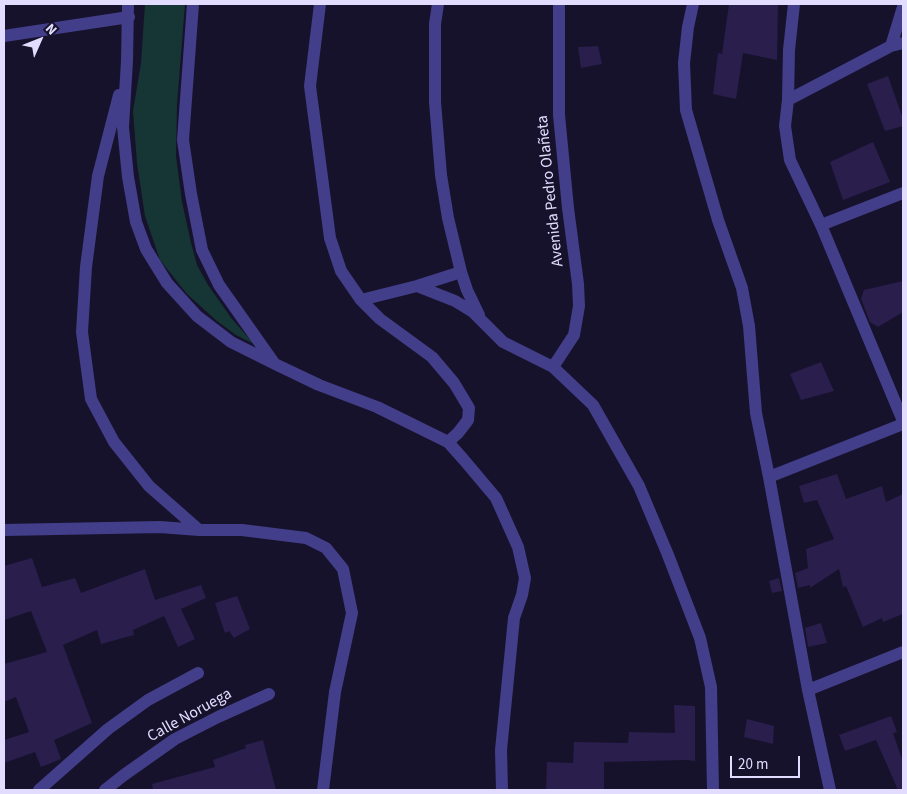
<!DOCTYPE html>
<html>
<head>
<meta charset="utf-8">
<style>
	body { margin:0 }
	#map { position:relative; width:907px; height:794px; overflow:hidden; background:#17122c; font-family:"Source Sans 3",sans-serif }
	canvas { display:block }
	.frame { position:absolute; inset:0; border:5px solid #e2ddfe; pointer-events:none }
	.north { position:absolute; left:15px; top:15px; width:50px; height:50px; -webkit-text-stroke:4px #17122c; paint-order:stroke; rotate:46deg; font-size:14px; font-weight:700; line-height:20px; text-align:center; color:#e2ddfe }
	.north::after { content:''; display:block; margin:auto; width:18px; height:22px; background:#e2ddfe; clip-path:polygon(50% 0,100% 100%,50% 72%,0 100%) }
	.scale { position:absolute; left:730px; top:756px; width:70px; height:22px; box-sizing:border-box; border:2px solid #e2ddfe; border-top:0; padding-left:6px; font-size:15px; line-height:18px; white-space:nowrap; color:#e2ddfe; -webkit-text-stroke:4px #17122c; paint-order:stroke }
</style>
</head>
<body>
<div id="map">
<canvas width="907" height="794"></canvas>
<div class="frame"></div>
<div class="north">N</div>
<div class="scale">20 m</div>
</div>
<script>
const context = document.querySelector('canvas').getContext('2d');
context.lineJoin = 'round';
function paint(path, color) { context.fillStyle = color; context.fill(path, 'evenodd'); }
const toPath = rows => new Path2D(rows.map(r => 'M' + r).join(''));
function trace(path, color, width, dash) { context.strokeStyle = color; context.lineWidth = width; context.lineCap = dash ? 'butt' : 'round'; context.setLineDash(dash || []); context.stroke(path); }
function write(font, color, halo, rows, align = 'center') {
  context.font = font + ' "Source Sans 3",sans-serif'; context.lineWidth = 5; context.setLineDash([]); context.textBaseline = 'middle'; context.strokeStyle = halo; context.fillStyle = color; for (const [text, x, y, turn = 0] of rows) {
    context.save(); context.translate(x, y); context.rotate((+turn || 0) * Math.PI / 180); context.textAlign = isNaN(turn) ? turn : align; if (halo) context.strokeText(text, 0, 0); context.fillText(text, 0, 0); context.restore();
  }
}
paint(toPath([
	[145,4,185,4,177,104,176,156,182,202,191,243,197,265,208,285,232,319,254,344,236,335,217,321,187,294,160,260,145,216,137,163,133,111,141,63]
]), '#153635');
paint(toPath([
	[729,4,778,4,777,60,743,53,736,99,713,94,718,53,722,54],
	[598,46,602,64,581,68,578,47],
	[888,76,903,119,903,126,885,131,867,84],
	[873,142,890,182,843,200,830,162],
	[903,281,903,312,878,327,870,322,861,299,864,290],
	[821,362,834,391,801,400,790,374],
	[837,474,846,499,882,486,886,502,903,494,903,614,883,622,882,618,863,627,846,586,843,587,839,569,810,588,810,585,798,588,795,573,808,568,806,549,834,539,817,500,804,503,799,486],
	[32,558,42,587,75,578,81,593,145,569,155,600,201,585,206,598,181,609,195,639,178,647,164,616,133,630,134,635,101,644,97,630,63,645,92,723,54,740,61,759,41,767,35,752,4,763,4,740,29,732,16,697,4,702,4,664,47,652,31,611,4,620,4,566],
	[779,578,782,591,772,593,769,581],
	[237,596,250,629,234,638,229,631,225,633,215,603],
	[821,623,827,643,808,647,805,628],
	[674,705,695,706,695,761,687,760,604,762,604,790,546,790,547,762,573,763,574,742,628,743,629,732,675,733],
	[891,716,897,732,893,733,903,762,903,789,900,790,898,790,876,740,845,751,839,735],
	[747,719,774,726,773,744,744,737],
	[263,740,276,790,153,790,152,784,215,767,213,760,246,748,245,745]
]), '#291e4c');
trace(toPath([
	[128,4,127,61,123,127,128,177,136,222,146,249,167,283,197,316,231,342,275,364,319,385,377,407,448,442,464,460,496,498,518,547,525,578,522,595,514,618,501,750,502,790],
	[193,4,183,140,191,194,202,250,219,285,274,363],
	[320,4,310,86,330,238,341,271,361,300,380,319,432,357,454,383,469,408,468,420,458,433,448,442],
	[438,4,435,24,435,102,441,175,448,218,461,272,467,290,479,315],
	[693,4,688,27,684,63,686,110,718,220,742,288,749,326,756,413,769,477,808,690,830,790],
	[794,4,789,50,788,100,785,126,790,160,821,225,903,421],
	[4,36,129,17],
	[891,46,903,7],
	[119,95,98,176,86,267,82,332,91,399,114,442,149,486,199,530],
	[788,100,891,46,903,43],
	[821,225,903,193],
	[417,286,455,301,473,312,503,342,553,367,593,405,639,486,668,555,700,638,711,687,713,790],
	[361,300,417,286,461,272],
	[553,367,574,335,579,306,578,284,568,208,559,115,559,4],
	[769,477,903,424],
	[4,530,160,527,199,530,242,530,306,538,326,548,343,569,352,613,335,692,323,790],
	[808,690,903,652],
	[39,790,108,729,148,700,198,673],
	[105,790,124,775,175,739,218,717,269,694]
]), '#433e8a', 12);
write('16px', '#e2ddfe', '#17122c', [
	["Avenida Pedro Olañeta",551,191,-96],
	["Calle Noruega",190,716,-29]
]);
</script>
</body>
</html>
